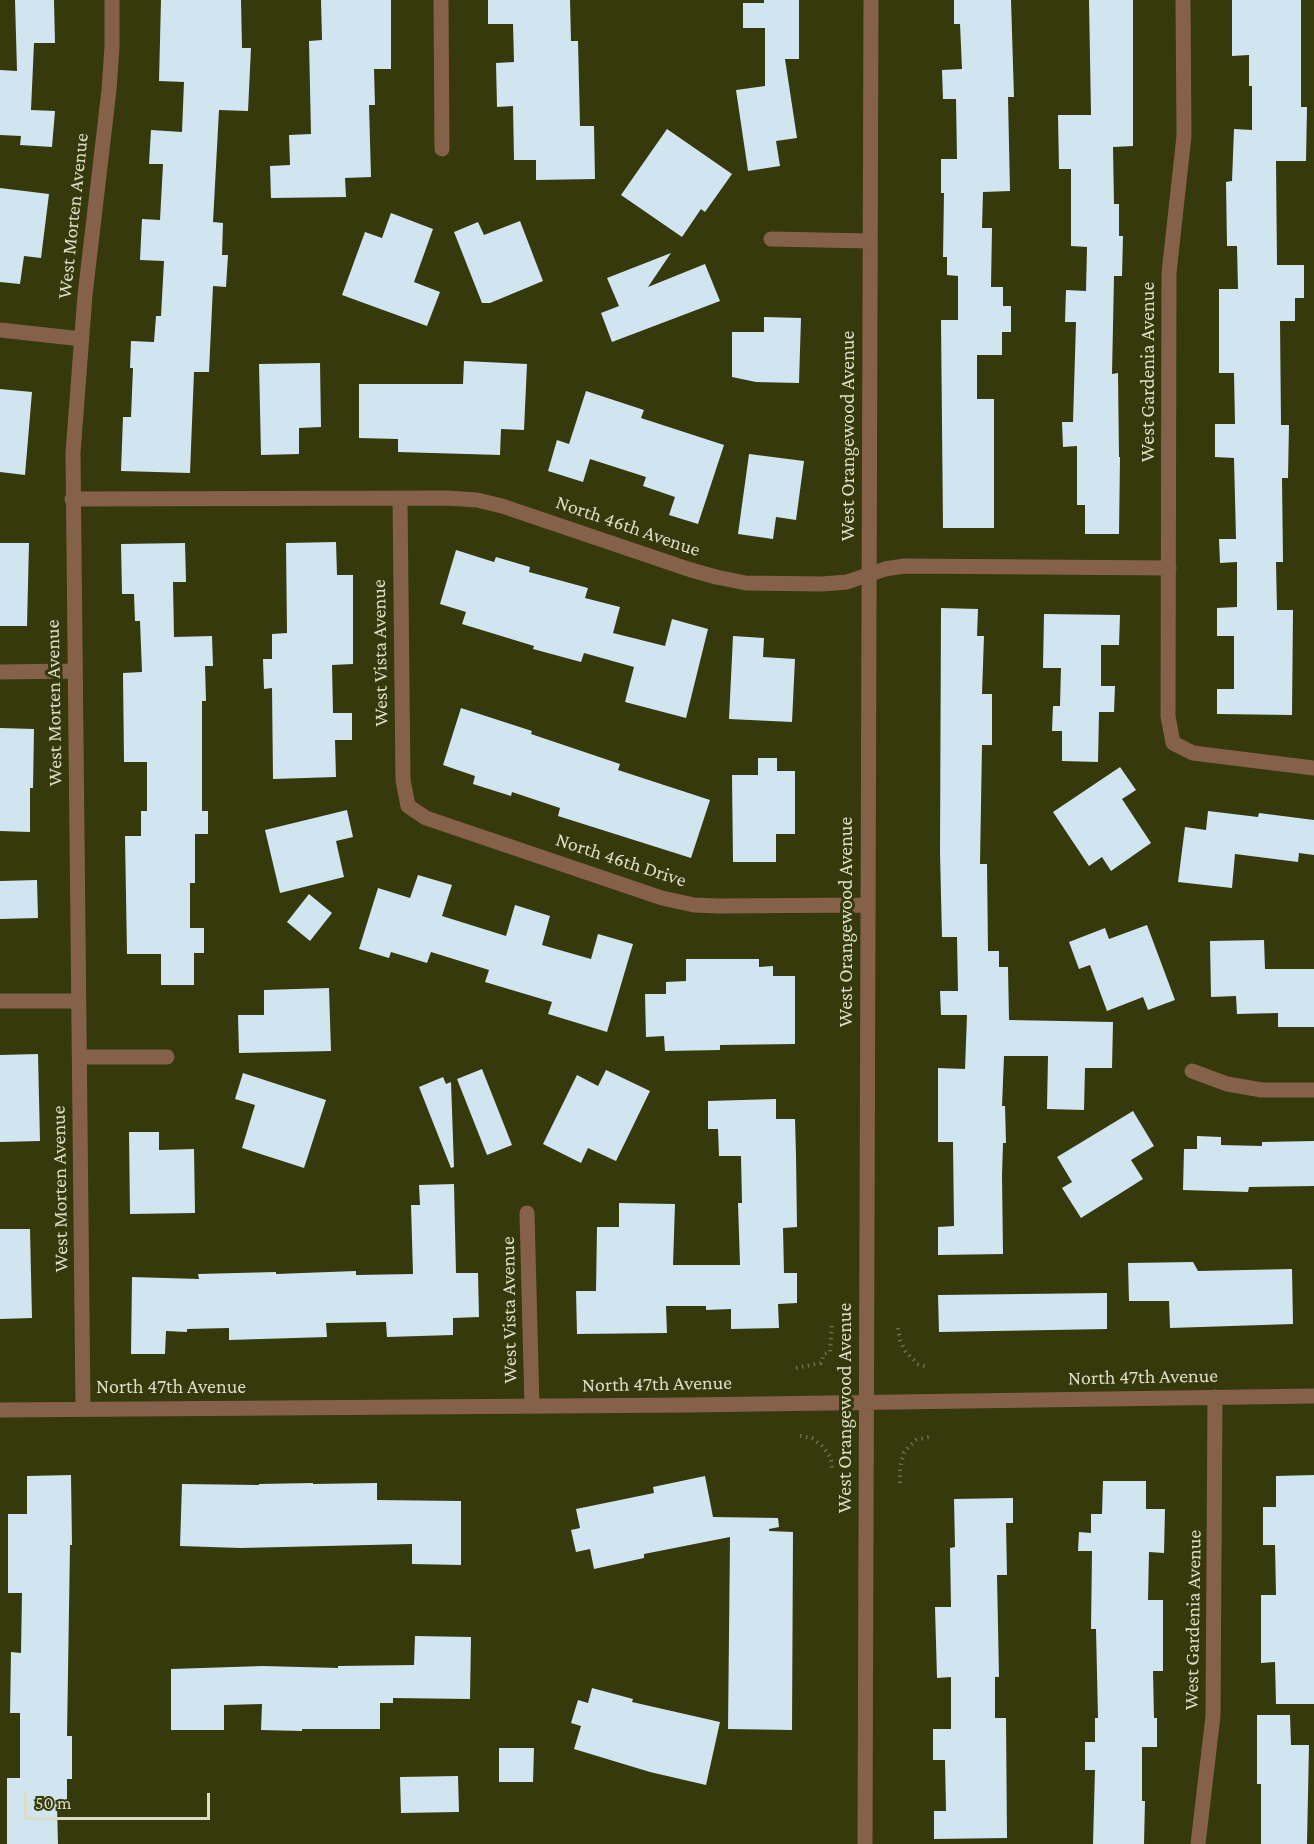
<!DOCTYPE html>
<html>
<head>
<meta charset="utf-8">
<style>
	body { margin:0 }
	#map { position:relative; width:1314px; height:1844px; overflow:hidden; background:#35390c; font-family:"Crimson Pro",serif }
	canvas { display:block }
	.scale { position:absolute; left:24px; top:1793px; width:186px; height:27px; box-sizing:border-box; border:3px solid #dbdec6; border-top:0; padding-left:8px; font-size:18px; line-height:21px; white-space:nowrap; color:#dbdec6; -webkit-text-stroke:4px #35390c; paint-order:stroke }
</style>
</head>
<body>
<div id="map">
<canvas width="1314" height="1844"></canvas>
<div class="scale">50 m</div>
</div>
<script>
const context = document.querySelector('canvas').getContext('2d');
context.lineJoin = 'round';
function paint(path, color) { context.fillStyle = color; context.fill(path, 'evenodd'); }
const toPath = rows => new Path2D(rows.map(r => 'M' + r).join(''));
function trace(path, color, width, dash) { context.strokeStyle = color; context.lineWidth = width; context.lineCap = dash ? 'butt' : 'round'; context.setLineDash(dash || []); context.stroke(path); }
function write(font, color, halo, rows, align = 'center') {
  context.font = font + ' "Crimson Pro",serif'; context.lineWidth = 6; context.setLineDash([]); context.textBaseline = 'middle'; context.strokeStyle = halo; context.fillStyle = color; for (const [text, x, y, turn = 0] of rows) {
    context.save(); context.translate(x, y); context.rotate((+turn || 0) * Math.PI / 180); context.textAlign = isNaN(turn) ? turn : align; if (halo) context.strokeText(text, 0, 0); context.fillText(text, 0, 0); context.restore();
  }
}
paint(toPath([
	[15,0,54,0,55,43,34,43,31,110,55,111,52,147,20,145,21,136,0,135,0,70,17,71],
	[161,0,241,0,242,48,251,48,248,111,219,110,213,222,223,223,222,255,228,255,226,287,213,286,209,372,194,372,190,473,121,471,123,417,131,417,133,368,130,368,131,341,154,342,156,316,161,316,164,261,140,260,142,219,160,220,163,164,149,164,151,130,182,132,184,82,159,81],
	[321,0,391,0,391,69,374,69,375,105,369,105,371,177,345,178,346,197,271,198,270,166,290,165,289,135,311,134,309,41,322,40],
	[488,0,570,0,571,41,578,41,580,126,594,126,595,179,536,180,536,160,514,160,513,106,497,107,496,63,514,62,513,24,488,24],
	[764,0,799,0,799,59,785,59,797,138,776,141,780,166,748,171,736,90,765,86,765,28,743,28,743,3,764,3],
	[954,0,1011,0,1014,97,1008,97,1010,191,983,192,982,228,992,228,991,287,1003,287,1003,306,1011,306,1011,332,1002,332,1002,355,977,355,977,399,994,399,994,528,943,528,941,320,958,320,958,276,947,275,947,257,943,257,944,193,941,193,941,159,957,159,956,99,943,99,942,70,962,69,960,24,954,24],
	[1089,0,1133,0,1133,146,1113,147,1114,204,1119,204,1119,236,1123,236,1122,276,1114,276,1112,374,1118,373,1119,457,1120,457,1119,534,1085,534,1085,505,1077,505,1077,446,1063,447,1062,422,1073,422,1076,322,1065,322,1066,290,1086,291,1087,247,1071,246,1071,169,1059,169,1058,115,1091,115],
	[1232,0,1301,0,1301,107,1307,107,1306,161,1276,161,1277,265,1304,265,1304,298,1295,298,1295,321,1280,321,1281,425,1289,425,1288,478,1282,478,1283,562,1276,562,1277,610,1293,610,1292,715,1217,714,1217,689,1234,689,1234,636,1217,636,1217,608,1237,607,1237,562,1220,563,1219,539,1236,539,1234,458,1215,457,1215,424,1235,424,1234,373,1219,373,1219,289,1238,289,1237,246,1227,246,1226,182,1232,181,1234,129,1252,130,1252,86,1249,86,1249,55,1232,56],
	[667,129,732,174,705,212,701,209,682,237,621,195],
	[0,188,49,194,41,258,24,256,20,284,0,282],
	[391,213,433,229,414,282,440,292,427,326,342,295,365,232,382,238],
	[520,221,543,281,490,303,482,303,454,232,478,222,484,235],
	[671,253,648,287,705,264,720,301,612,342,601,313,619,306,607,278],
	[764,317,801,318,799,383,756,382,732,377,732,332,764,332],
	[464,361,527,364,524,430,501,429,500,455,398,452,398,439,359,438,359,384,463,384],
	[320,363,321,427,299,428,299,454,261,455,259,364],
	[0,389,32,392,25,475,0,472],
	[586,391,644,410,641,418,724,445,698,524,669,515,675,497,643,486,646,477,590,459,583,482,548,471,557,440,569,444],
	[749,454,804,461,796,520,776,517,773,539,738,534],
	[336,542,337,575,353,575,353,664,332,665,333,713,352,713,352,740,335,740,336,777,273,779,272,688,264,689,263,659,272,659,272,634,287,633,286,543],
	[0,543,29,543,27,626,0,626],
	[185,543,186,582,173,582,174,637,212,636,213,666,205,666,206,701,202,701,202,811,208,811,208,834,195,834,195,883,190,883,190,928,204,928,204,953,194,953,194,985,161,985,161,954,127,954,125,836,141,836,141,811,147,811,147,762,124,762,123,673,142,672,140,621,135,621,134,594,122,594,121,544],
	[456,550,494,562,496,557,530,567,529,572,588,588,585,598,620,607,613,633,665,646,672,619,708,629,686,718,625,702,634,667,584,653,581,662,533,649,534,646,462,624,466,612,440,604],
	[941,608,978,609,977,636,984,636,982,694,992,694,992,745,982,745,980,864,987,864,988,951,999,951,999,967,1008,967,1009,1020,1113,1022,1112,1068,1085,1068,1084,1110,1047,1109,1048,1056,1004,1056,1002,1106,1005,1106,1006,1143,1003,1143,1002,1175,1003,1254,938,1255,938,1227,954,1226,953,1142,938,1142,938,1068,965,1069,967,1015,941,1015,940,991,958,991,957,937,942,937,940,853],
	[1044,614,1120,615,1119,645,1101,645,1101,686,1115,686,1114,712,1099,712,1098,762,1062,761,1062,731,1052,731,1053,706,1060,706,1061,668,1043,668],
	[733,636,764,638,763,657,795,659,792,722,729,719],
	[461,708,532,731,531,734,620,764,618,770,710,800,691,858,558,816,560,808,512,792,511,796,473,784,475,776,443,765],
	[0,728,34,729,33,788,30,788,30,832,0,831],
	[758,758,777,758,777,771,795,771,795,834,776,834,776,862,733,862,732,775,758,775],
	[1120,767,1136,790,1122,799,1151,843,1111,871,1102,857,1089,866,1053,812],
	[347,810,353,837,336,841,344,877,280,893,265,830],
	[1208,811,1258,817,1259,813,1314,820,1314,855,1299,853,1298,862,1235,854,1232,888,1178,882,1185,827,1206,830],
	[418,875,452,885,442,916,506,936,515,905,550,916,542,945,591,959,598,934,633,944,607,1032,548,1014,552,1002,485,982,489,970,431,952,427,963,391,952,389,958,359,949,378,888,410,898],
	[37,880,38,918,0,919,0,881],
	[309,894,332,913,310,941,287,922],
	[1147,925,1175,1000,1148,1010,1143,997,1107,1011,1090,965,1079,969,1069,942,1105,928,1109,939],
	[1264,940,1265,969,1314,969,1314,1027,1278,1027,1278,1013,1237,1014,1236,996,1211,997,1210,941],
	[686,959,759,959,759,967,773,966,773,976,795,976,795,1044,720,1045,720,1050,665,1051,664,1036,646,1037,645,994,666,994,666,982,686,981],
	[329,988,331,1051,239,1053,238,1015,264,1015,264,990],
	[38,1054,40,1141,0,1142,0,1055],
	[482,1069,512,1145,487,1155,457,1079],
	[606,1070,650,1091,616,1161,588,1148,581,1163,543,1144,577,1075,598,1086],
	[243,1073,326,1100,304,1168,242,1148,255,1105,235,1099],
	[443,1077,446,1084,451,1082,454,1167,451,1168,419,1087],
	[776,1099,776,1119,795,1119,796,1155,797,1227,783,1228,784,1273,797,1273,797,1303,778,1304,779,1328,731,1329,731,1309,706,1310,706,1306,666,1306,667,1333,577,1334,576,1291,596,1291,597,1227,619,1227,619,1203,675,1204,673,1265,740,1265,738,1203,742,1203,741,1156,719,1156,718,1129,708,1129,708,1101],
	[1133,1111,1154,1146,1131,1160,1143,1179,1081,1218,1062,1188,1072,1182,1057,1157],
	[129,1132,159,1132,159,1150,194,1149,195,1213,130,1214],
	[1197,1136,1221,1137,1221,1145,1262,1146,1262,1142,1314,1141,1314,1186,1249,1187,1248,1192,1183,1190,1184,1149,1197,1149],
	[454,1184,456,1273,478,1273,479,1317,453,1318,453,1335,387,1337,386,1322,326,1323,327,1337,229,1340,229,1328,187,1329,187,1332,166,1331,165,1354,131,1354,132,1277,199,1279,198,1274,276,1272,276,1274,356,1271,356,1275,413,1274,411,1205,420,1205,419,1185],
	[0,1229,30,1229,32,1318,0,1319],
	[1193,1262,1198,1271,1292,1269,1293,1324,1170,1328,1169,1301,1129,1301,1128,1263],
	[1107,1293,1107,1329,939,1332,938,1295],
	[71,1475,72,1545,70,1545,67,1736,72,1736,72,1779,67,1779,67,1806,57,1806,58,1844,7,1844,7,1778,20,1778,20,1713,10,1713,11,1652,21,1653,22,1593,8,1593,8,1514,27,1514,27,1476],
	[1314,1475,1314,1704,1276,1704,1275,1662,1261,1663,1261,1595,1276,1595,1275,1545,1263,1545,1263,1507,1276,1507,1276,1476],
	[705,1476,713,1517,778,1518,779,1527,769,1529,769,1531,793,1532,792,1730,728,1729,730,1537,644,1554,644,1558,594,1569,590,1549,576,1552,571,1530,580,1528,576,1509,654,1493,653,1487],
	[1103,1481,1146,1481,1146,1509,1165,1509,1164,1553,1149,1552,1148,1600,1163,1600,1163,1671,1153,1671,1154,1718,1157,1718,1157,1747,1142,1747,1142,1801,1145,1801,1144,1844,1093,1844,1095,1770,1085,1770,1085,1742,1095,1742,1095,1718,1098,1718,1096,1629,1091,1629,1092,1551,1078,1551,1079,1532,1091,1533,1091,1514,1102,1514],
	[313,1483,313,1484,377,1483,377,1500,461,1501,461,1565,412,1564,412,1544,240,1548,180,1546,182,1484,259,1485,259,1484],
	[1013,1498,1013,1523,1006,1523,1007,1575,997,1575,999,1677,995,1677,995,1718,1006,1718,1007,1838,934,1839,934,1811,946,1811,945,1760,933,1760,933,1729,951,1729,951,1677,937,1678,935,1607,951,1607,950,1548,955,1547,954,1499],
	[415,1636,471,1637,470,1699,393,1698,393,1703,380,1703,380,1729,302,1729,302,1731,261,1730,262,1704,224,1705,224,1730,171,1730,171,1669,263,1666,338,1668,338,1666,414,1665],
	[592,1688,633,1699,632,1702,720,1722,706,1785,650,1772,574,1749,581,1726,571,1723,578,1700,588,1703],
	[1257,1715,1290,1715,1291,1745,1309,1745,1307,1844,1261,1844,1261,1784,1257,1784],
	[499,1748,534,1748,533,1782,499,1782],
	[458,1776,459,1812,401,1813,400,1777]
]), '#d1e5f0');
trace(toPath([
	[898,1328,900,1340,905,1351,918,1364,928,1367],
	[796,1368,821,1363,824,1354,830,1352,832,1323],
	[800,1436,812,1438,822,1446,831,1458,832,1469],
	[900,1483,900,1468,904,1452,916,1440,929,1437]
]), '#6c6f49', 4, [1.5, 4.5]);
trace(toPath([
	[441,0,442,149],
	[1183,0,1184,136,1169,273,1168,716,1173,743,1193,753,1314,768],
	[771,239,870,241],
	[0,330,82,339],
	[400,498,403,780,408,806,426,818,662,898,694,905,719,906,868,905],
	[72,499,447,498,477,500,502,506,691,570,716,577,746,583,822,584,847,582,885,569,904,566,1169,568],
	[0,672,75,671],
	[0,1001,78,1001],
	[80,1057,167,1057],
	[1192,1071,1227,1084,1262,1090,1314,1090],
	[527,1213,532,1406],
	[83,1408,73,453,85,295,109,90,112,47,112,0],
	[0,1410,689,1405,1314,1396],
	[865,1844,871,0],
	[1198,1844,1213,1716,1215,1397]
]), '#86614a', 15);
write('20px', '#dbdec6', '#35390c', [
	["West Morten Avenue",73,216,-84],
	["West Gardenia Avenue",1148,372,-90],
	["West Orangewood Avenue",848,436,-90],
	["North 46th Avenue",628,526,19],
	["West Vista Avenue",380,653,-91],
	["West Morten Avenue",54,703,-91],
	["North 46th Drive",621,860,18],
	["West Orangewood Avenue",846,922,-90],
	["West Morten Avenue",60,1189,-91],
	["West Vista Avenue",509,1310,-91],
	["North 47th Avenue",1143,1377,-1],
	["North 47th Avenue",657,1384,-1],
	["North 47th Avenue",171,1387],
	["West Orangewood Avenue",845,1408,-90],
	["West Gardenia Avenue",1193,1620,-89]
]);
</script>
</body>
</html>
